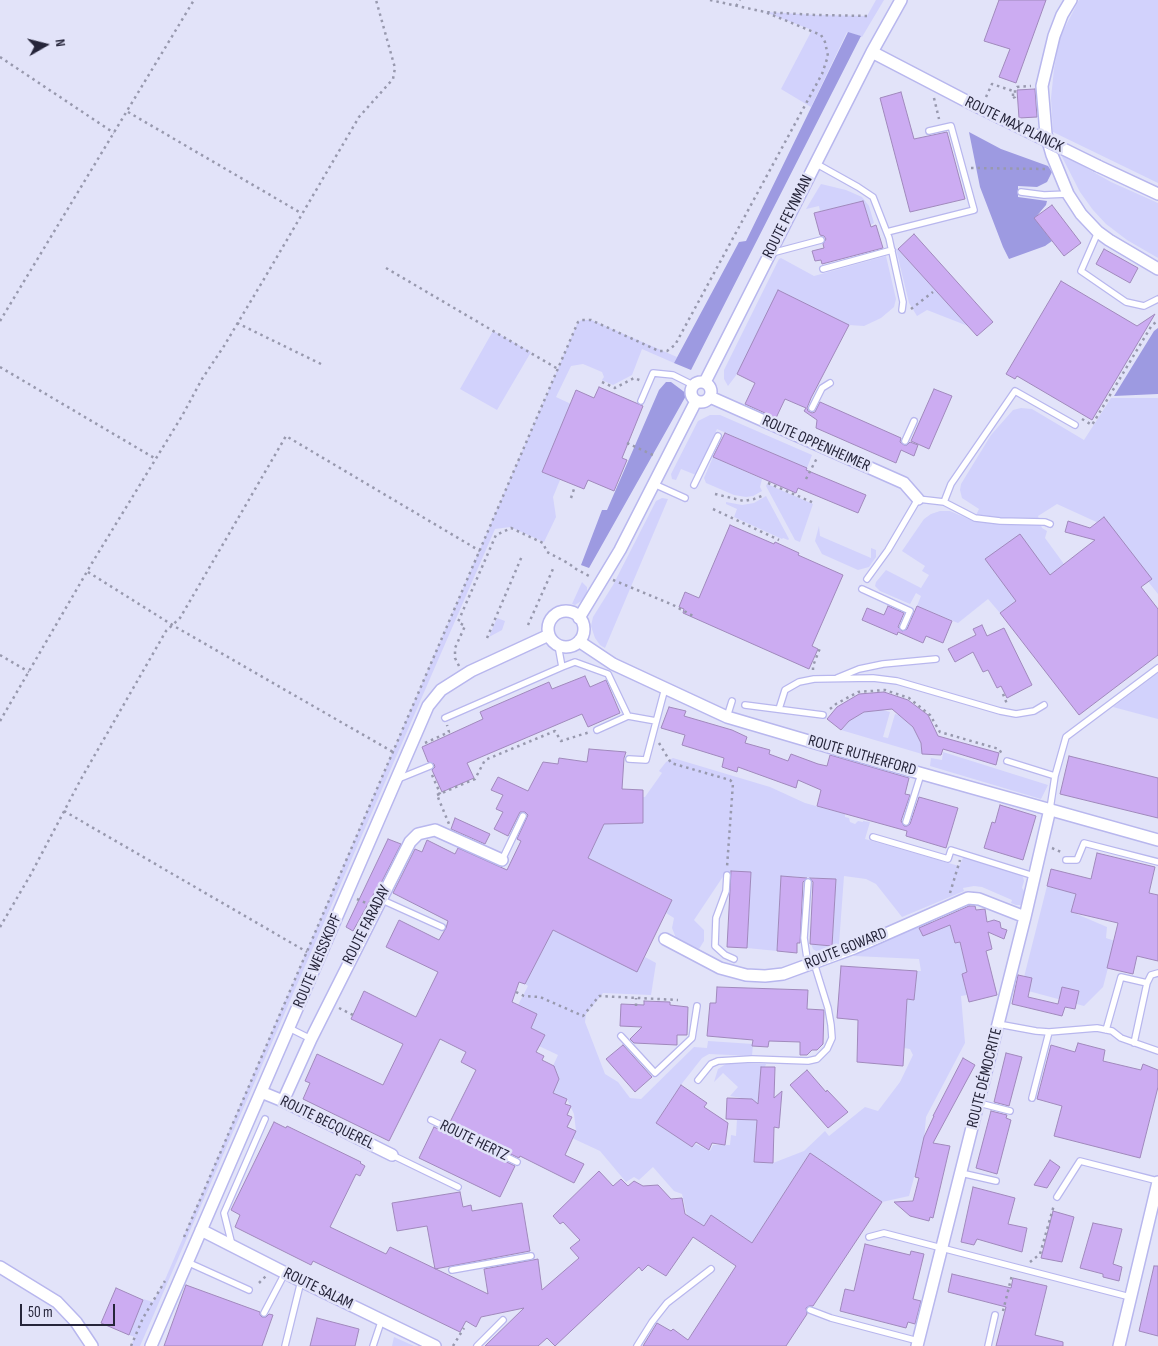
<!DOCTYPE html>
<html>
<head>
<meta charset="utf-8">
<style>
	body { margin:0 }
	#map { position:relative; width:1158px; height:1346px; overflow:hidden; background:#e2e3f9; font-family:"Sofia Sans Condensed",sans-serif }
	canvas { display:block }
	.north { position:absolute; left:20px; top:20px; width:50px; height:50px; -webkit-text-stroke:4px #e2e3f9; paint-order:stroke; rotate:82deg; font-size:14px; font-weight:700; line-height:20px; text-align:center; color:#26253a }
	.north::after { content:''; display:block; margin:auto; width:18px; height:22px; background:#26253a; clip-path:polygon(50% 0,100% 100%,50% 72%,0 100%) }
	.scale { position:absolute; left:20px; top:1304px; width:95px; height:22px; box-sizing:border-box; border:2px solid #26253a; border-top:0; padding-left:6px; font-size:15px; line-height:18px; white-space:nowrap; color:#26253a; -webkit-text-stroke:4px #e2e3f9; paint-order:stroke }
</style>
</head>
<body>
<div id="map">
<canvas width="1158" height="1346"></canvas>
<div class="north">N</div>
<div class="scale">50 m</div>
</div>
<script>
const context = document.querySelector('canvas').getContext('2d');
context.lineJoin = 'round';
function paint(path, color) { context.fillStyle = color; context.fill(path, 'evenodd'); }
const toPath = rows => new Path2D(rows.map(r => 'M' + r).join(''));
function trace(path, color, width, dash) { context.strokeStyle = color; context.lineWidth = width; context.lineCap = dash ? 'butt' : 'round'; context.setLineDash(dash || []); context.stroke(path); }
function write(font, color, halo, rows, align = 'center') {
  context.font = font + ' "Sofia Sans Condensed",sans-serif'; context.lineWidth = 5; context.setLineDash([]); context.textBaseline = 'middle'; context.strokeStyle = halo; context.fillStyle = color; for (const [text, x, y, turn = 0] of rows) {
    context.save(); context.translate(x, y); context.rotate((+turn || 0) * Math.PI / 180); context.textAlign = isNaN(turn) ? turn : align; if (halo) context.strokeText(text, 0, 0); context.fillText(text, 0, 0); context.restore();
  }
}
paint(toPath([
	[876,0,884,0,862,37,847,32,811,107,781,89,812,30,765,12,816,15,867,16],
	[1079,0,1158,0,1158,183,1053,132,1051,98,1054,69,1060,37],
	[1060,153,1111,182,1158,203,1158,258,1127,240,1106,224,1093,210,1080,192],
	[821,184,846,190,862,197,869,206,874,223,871,225,863,202,820,211,819,206,806,209],
	[896,249,898,249,968,326,927,310,917,316,909,303],
	[886,256,896,299,894,307,881,318,864,326,849,325,737,374,728,386,724,379,724,370,779,259,781,258,814,276],
	[582,320,591,320,677,357,674,363,642,349,632,375,613,385,602,380,604,377,602,372,583,364,571,366,556,397,571,404,542,472,560,480,553,497,556,517,544,542,510,527,495,529,140,1346,131,1346,135,1337,129,1335,143,1299,153,1302,164,1282,578,322],
	[493,331,531,352,497,410,460,389],
	[1111,398,1158,398,1158,594,1103,525,1057,504,1038,516,1042,528,1047,531,1045,538,1064,564,1000,613,988,599,958,623,917,606,921,596,916,593,910,604,880,591,875,586,876,582,886,570,921,588,929,575,922,571,925,566,902,551,924,519,931,514,940,511,950,511,973,521,979,509,962,498,960,490,961,484,991,435,1013,410,1021,408,1032,409,1084,440],
	[710,415,720,415,812,455,807,468,717,429,696,475,681,469,676,480,672,479,671,474,698,421],
	[713,457,762,479,760,487,762,491,753,496,746,497,734,495,706,483,704,478],
	[767,484,813,504,800,542,795,540,766,486],
	[766,496,789,539,788,540,783,538,782,539,734,517,737,509,726,504,726,502,742,505,754,503],
	[662,498,668,499,605,648,600,645,595,638,591,626,593,617,613,585,656,501],
	[819,526,820,536,871,558,871,548,876,550,876,557,869,567,858,570,822,554,815,541],
	[582,582,587,587,587,594,583,600,575,605,572,604],
	[497,618,505,621,502,630,489,637],
	[1158,673,1158,719,1113,707],
	[883,710,890,712,883,737,888,738,895,714,899,715,913,727,921,743,922,754,841,730,849,721,864,712],
	[943,752,1048,785,1041,799,930,766,931,758,942,760],
	[673,758,770,787,805,803,845,814,845,817,849,818,850,822,855,824,858,821,863,822,863,821,870,822,865,839,959,866,963,858,966,858,1020,875,1023,877,1024,881,1022,888,1024,891,1021,905,1016,905,1011,903,1012,900,982,887,974,886,963,888,964,891,902,917,876,884,866,879,844,876,839,944,819,953,813,949,811,944,832,946,836,879,781,876,777,951,747,948,751,873,726,872,694,920,704,930,704,941,699,949,676,938,672,928,674,918,666,913,672,899,588,858,607,818,610,824,643,823,643,797,645,797,662,773,659,771,666,762],
	[1047,886,1076,894,1072,912,1107,927,1106,938,1115,941,1103,987,1084,1006,1021,989],
	[931,920,936,930,954,923,958,935,953,936,955,943,960,942,967,972,962,974,967,995,961,996,965,1043,926,1117,924,1141,909,1196,882,1202,810,1153,752,1243,711,1215,704,1226,687,1216,682,1194,674,1191,653,1167,639,1180,634,1177,626,1182,600,1151,572,1138,576,1131,574,1114,567,1099,553,1093,559,1079,553,1066,558,1055,539,1046,545,1035,531,1028,537,1014,518,1005,528,986,525,984,553,930,637,972,645,957,656,963,651,995,603,993,586,1014,585,1022,605,1074,618,1082,630,1098,641,1099,694,1047,707,1048,708,1041,753,1044,752,1056,709,1054,702,1058,680,1086,656,1123,692,1147,696,1144,710,1151,713,1145,730,1145,731,1135,736,1136,737,1119,740,1119,741,1098,730,1096,738,1087,723,1073,714,1082,718,1069,726,1064,734,1063,766,1064,765,1067,761,1067,754,1161,773,1163,804,1151,825,1131,829,1136,865,1107,878,1111,900,1082,913,1055,910,1049,904,1048,906,1017,864,1015,865,997,914,1000,917,971,921,971,919,959,854,956,853,954],
	[394,1337,414,1346,392,1346]
]), '#d2d2fc');
paint(toPath([
	[848,32,861,36,691,370,674,363,739,242,746,241],
	[969,132,1001,149,1048,166,1052,172,1047,182,1037,187,1018,186,1018,197,1047,201,1046,205,1035,218,1052,241,1045,246,1009,259,1003,247,980,187],
	[1158,328,1158,394,1114,396,1154,331],
	[666,382,671,382,687,394,589,568,581,565,602,510,607,510,659,390]
]), '#9d9ae1');
const building = toPath([
	[999,0,1046,0,1016,83,999,77,1010,49,984,41,999,0],
	[1035,89,1037,117,1019,118,1017,90,1035,89],
	[901,92,914,139,947,132,965,199,910,212,880,98,901,92],
	[863,201,871,227,876,225,883,248,822,264,821,260,815,261,812,251,824,248,823,244,826,239,824,236,820,235,814,213,863,201],
	[1052,205,1081,243,1064,256,1034,218,1052,205],
	[914,234,993,322,977,336,898,249,914,234],
	[1104,249,1138,268,1130,283,1096,264,1104,249],
	[1061,281,1137,326,1155,314,1092,420,1017,376,1015,379,1006,374,1061,281],
	[778,290,849,325,811,398,807,408,808,411,812,413,815,412,820,402,901,438,900,442,904,445,907,445,910,442,918,445,914,456,901,450,896,463,816,428,817,420,804,411,806,408,785,399,776,418,745,404,755,383,737,374,778,290],
	[599,387,643,406,622,458,627,460,614,491,588,480,584,489,542,472,576,390,594,398,599,387],
	[934,389,952,396,929,449,911,441,934,389],
	[725,433,807,468,806,470,866,495,858,513,798,488,796,493,713,457,725,433],
	[1104,517,1152,579,1141,587,1158,609,1158,655,1079,715,1000,613,1016,601,985,559,1020,534,1050,575,1095,540,1065,532,1068,521,1090,528,1104,517],
	[730,525,774,544,775,542,799,553,798,555,843,575,812,646,818,649,809,669,683,613,684,609,679,607,685,592,699,598,730,525],
	[888,606,904,613,898,627,902,631,907,629,917,606,952,621,943,643,926,636,923,643,898,632,897,635,862,620,867,608,884,615,888,606],
	[982,625,987,636,1004,628,1032,685,1007,698,1001,686,997,688,988,670,983,672,973,652,955,662,948,649,976,635,973,629,982,625],
	[585,676,590,687,606,680,620,713,588,727,582,714,467,763,474,778,442,792,432,770,435,767,434,764,428,762,422,747,483,719,480,712,549,682,552,689,585,676],
	[884,692,908,700,928,715,938,736,999,753,996,765,943,749,941,755,922,754,921,743,913,727,892,709,864,712,849,721,841,730,827,719,837,707,859,694,884,692],
	[669,707,686,711,684,716,732,730,747,737,745,743,770,750,769,754,788,761,791,754,818,764,827,766,830,755,909,778,905,794,910,795,901,821,904,826,907,826,910,824,919,797,958,808,946,848,906,836,907,831,817,806,821,790,798,780,796,788,738,767,737,772,722,767,724,758,682,745,685,735,661,728,669,707],
	[589,749,626,752,624,758,622,789,643,790,643,823,604,824,588,858,672,900,637,972,553,930,525,984,519,982,512,1002,537,1014,531,1028,545,1035,536,1052,544,1056,542,1060,554,1066,559,1079,553,1093,567,1099,565,1104,571,1106,567,1115,572,1117,567,1127,576,1131,565,1155,584,1164,574,1183,520,1156,519,1158,449,1124,476,1070,461,1062,466,1052,440,1039,389,1141,303,1099,310,1083,305,1081,317,1054,383,1085,403,1044,351,1019,364,991,416,1017,438,972,386,947,399,920,439,940,446,928,448,921,393,893,415,849,422,852,427,840,455,854,458,848,507,870,521,841,517,839,528,815,525,812,520,812,508,836,494,829,503,812,496,809,503,795,491,790,498,777,528,791,543,762,558,764,559,758,587,762,589,749],
	[1069,756,1158,778,1158,818,1060,794,1069,756],
	[1000,805,1036,816,1023,860,984,848,992,822,995,823,1000,805],
	[455,818,490,834,485,844,451,829,455,818],
	[388,839,401,844,379,887,378,886,353,931,346,927,388,839],
	[1097,853,1155,867,1149,893,1158,895,1158,961,1137,956,1133,974,1107,968,1118,923,1071,912,1076,894,1047,886,1051,869,1091,879,1097,853],
	[731,871,751,872,747,948,727,947,731,871],
	[781,876,807,878,803,882,800,943,797,943,797,953,777,951,781,876],
	[810,878,836,879,832,946,810,944,813,882,810,878],
	[969,906,975,906,976,910,985,909,987,922,994,920,1000,922,1001,928,1007,930,1004,939,988,932,992,949,986,951,997,995,969,1002,962,974,967,972,960,942,955,943,950,925,923,936,919,928,969,906],
	[841,966,917,971,914,1000,907,999,903,1066,857,1062,858,1020,837,1018,841,966],
	[1018,975,1032,978,1028,997,1058,1004,1062,987,1079,991,1075,1009,1065,1007,1062,1016,1012,1004,1018,975],
	[717,987,808,990,807,1009,824,1010,823,1044,817,1050,812,1050,807,1055,800,1055,800,1042,769,1041,768,1047,752,1046,753,1040,707,1036,710,1003,716,1003,717,987],
	[644,1001,670,1002,670,1005,688,1007,687,1035,677,1035,677,1045,634,1043,630,1039,642,1027,620,1026,621,1004,644,1005,644,1001],
	[1078,1043,1105,1050,1103,1061,1141,1070,1143,1064,1158,1070,1158,1087,1140,1158,1054,1136,1062,1106,1037,1099,1051,1045,1075,1052,1078,1043],
	[623,1045,652,1077,635,1092,606,1059,623,1045],
	[1006,1053,1022,1057,1009,1106,994,1102,1006,1053],
	[963,1058,975,1065,933,1143,950,1146,933,1218,930,1217,929,1221,910,1216,894,1202,913,1201,919,1178,915,1177,924,1137,934,1116,933,1116,963,1058],
	[761,1067,775,1067,774,1098,782,1091,779,1128,774,1127,773,1163,754,1162,757,1120,726,1119,727,1098,752,1099,758,1104,761,1067],
	[807,1070,826,1092,827,1090,848,1112,828,1128,790,1085,807,1070],
	[681,1085,707,1103,704,1107,728,1123,725,1145,712,1143,709,1150,696,1142,692,1147,656,1123,681,1085],
	[991,1111,1007,1115,1006,1118,1011,1120,997,1174,976,1168,991,1111],
	[274,1122,286,1128,287,1126,361,1162,360,1163,365,1166,360,1176,356,1174,330,1227,386,1254,390,1247,488,1294,484,1269,538,1259,542,1290,579,1258,570,1248,580,1240,563,1222,560,1224,553,1216,599,1171,613,1186,621,1179,628,1186,634,1181,643,1186,658,1185,671,1199,682,1198,685,1214,704,1226,711,1215,752,1243,810,1153,882,1202,813,1306,809,1306,806,1308,807,1314,786,1346,643,1346,657,1323,671,1331,673,1329,688,1340,736,1266,693,1237,666,1276,648,1265,642,1271,639,1267,555,1346,547,1338,538,1346,485,1346,524,1308,481,1317,476,1327,466,1321,460,1332,313,1261,311,1265,235,1227,240,1215,231,1210,274,1122],
	[434,1127,515,1166,500,1197,419,1158,434,1127],
	[1050,1160,1060,1167,1047,1188,1034,1185,1050,1160],
	[973,1187,1015,1198,1008,1224,1027,1228,1022,1252,977,1239,974,1245,961,1242,973,1187],
	[460,1192,463,1207,471,1205,472,1211,522,1203,530,1251,435,1269,427,1226,397,1231,392,1203,460,1192],
	[1053,1211,1074,1217,1062,1262,1041,1258,1053,1211],
	[1093,1223,1122,1229,1113,1264,1122,1267,1119,1281,1103,1277,1103,1274,1080,1268,1093,1223],
	[865,1244,910,1255,911,1251,924,1254,913,1299,921,1301,915,1324,908,1322,906,1328,840,1311,845,1289,854,1291,865,1244],
	[1154,1266,1158,1266,1158,1336,1139,1331,1154,1266],
	[952,1274,1011,1288,1013,1278,1047,1286,1035,1335,1063,1342,1063,1346,996,1346,1006,1307,948,1292,952,1274],
	[186,1285,260,1312,260,1315,262,1317,266,1317,269,1314,273,1315,262,1346,164,1346,186,1285],
	[116,1288,143,1300,129,1335,101,1323,116,1288],
	[317,1318,359,1329,355,1346,310,1346,317,1318]
]);
paint(building, '#ccacf2');
trace(building, '#a089bc', 1);
const service = toPath([
	[815,163,858,187,873,197,889,238,903,302,902,310],
	[1021,192,1044,195,1068,194],
	[887,232,974,210,951,126,929,131],
	[1098,232,1081,271,1126,302,1144,306,1158,299],
	[772,253,821,240],
	[823,269,892,250],
	[641,401,653,373,673,375,693,385],
	[812,408,822,388,830,383],
	[905,441,914,421],
	[654,484,685,498],
	[694,485,718,436],
	[944,502,951,484,1015,391,1075,425],
	[867,579,888,550,918,499,944,502,975,518,1000,521,1045,522,1050,524],
	[862,589,910,611,903,627],
	[562,667,575,662,608,674,628,716,656,721],
	[837,678,859,669,883,664,936,659],
	[745,705,823,715],
	[779,709,785,690,799,682,814,679,873,678,897,681,1000,711,1016,714,1034,711,1044,705],
	[727,717,732,701],
	[445,718,562,667,558,645],
	[597,730,628,716],
	[629,759,646,760,665,688],
	[1007,761,1055,776],
	[398,779,430,766],
	[1050,809,1055,776,1066,737,1158,668],
	[906,822,921,774],
	[873,837,948,859,951,850,1034,876],
	[502,860,523,816],
	[1066,860,1077,860,1084,843,1158,862],
	[727,875,726,891,716,918,715,946,725,955,734,959],
	[380,899,442,927],
	[808,965,804,938,808,882],
	[1147,983,1151,975,1158,973],
	[998,1024,1036,1031,1049,1032,1097,1028,1112,1031,1121,1038,1158,1051],
	[289,1028,311,1039],
	[1106,1030,1121,977,1147,983,1134,1043],
	[621,1036,655,1073,692,1038,697,1006],
	[698,1080,711,1064,718,1061,752,1059,808,1061,817,1059,827,1049,832,1038,831,1025,828,1008,814,963],
	[1032,1098,1049,1032],
	[979,1103,1010,1111],
	[431,1120,517,1162],
	[392,1155,458,1187],
	[961,1173,996,1181],
	[1057,1197,1080,1161,1158,1181],
	[869,1237,884,1233,1130,1297],
	[232,1245,224,1213,265,1119],
	[187,1262,249,1290],
	[452,1270,531,1256],
	[810,1310,831,1318,918,1341],
	[264,1313,285,1273],
	[285,1346,301,1281],
	[373,1346,382,1319],
	[477,1346,503,1320],
	[637,1346,652,1322,667,1303,711,1269],
	[988,1346,995,1315]
]);
const minor = toPath([
	[1071,0,1062,15,1054,36,1042,86,1046,134,1052,155,1068,194,1081,214,1098,232,1109,240,1158,269],
	[872,52,970,103],
	[1098,166,1158,194],
	'691 392a10 10 0 1 1 20 0a10 10 0 1 1-20 0Z',
	[705,382,872,52,901,0],
	[710,397,904,483,918,499],
	'548 629a18 18 0 1 1 36 0a18 18 0 1 1-36 0Z',
	[579,618,620,550,696,401],
	[580,640,583,644,613,664,727,717,880,762,1158,840],
	[665,939,720,968,746,975,765,976,783,974,854,948,968,898,979,899,1025,917],
	[261,1092,283,1101,392,1155],
	[283,1101,311,1039,410,842,418,834,435,830,502,860],
	[201,1230,301,1281,435,1346],
	[0,1267,57,1302,76,1322,92,1346],
	[151,1346,428,706,441,690,471,671,549,635],
	[917,1346,1025,917,1050,809],
	[1119,1346,1158,1182]
]);
trace(service, '#b8b7ee', 8);
trace(minor, '#b8b7ee', 14);
trace(toPath([
	[710,0,765,12,816,15,867,16],
	[736,6,740,0],
	[0,57,114,133],
	[986,97,992,84,1013,91,1013,98],
	[934,98,939,119],
	[1013,98,1015,97,1015,89,1017,87,1031,86],
	[128,112,301,213],
	[971,168,1046,169],
	[386,268,558,369],
	[911,309,933,292],
	[0,321,194,0],
	[237,323,321,364],
	[0,367,156,459],
	[602,382,615,388,634,378,642,381],
	[1082,419,1092,425,1152,325,1158,321],
	[627,443,655,456],
	[806,479,818,456],
	[768,483,814,503],
	[715,494,744,501,754,499,764,495],
	[571,498,575,486],
	[713,509,779,540],
	[88,572,174,626,393,752],
	[613,580,673,605,695,617],
	[528,625,553,569],
	[487,638,522,556],
	[0,655,29,672],
	[459,666,455,658,455,648,465,626,458,622,496,535,511,528,543,543,547,552,568,563,576,569,591,577],
	[813,670,813,666,820,648],
	[1003,694,1007,704],
	[830,709,836,704,858,692,885,690,909,698,930,715,940,732,999,749,1002,754],
	[0,721,92,563,182,416,202,379,224,346,264,279,359,117,393,79,395,68,376,0],
	[425,743,449,732,447,725],
	[659,743,671,763,730,780,733,783,727,867],
	[432,775,440,793,437,795,449,824],
	[437,795,475,779,485,760,555,731,561,741,590,732],
	[64,811,307,952],
	[1052,848,1063,853],
	[950,893,960,860],
	[357,899,368,904],
	[0,927,31,874,81,779,166,631,180,618,286,436,480,551],
	[516,992,524,996,540,997,583,1016,599,996,678,1000],
	[636,1006,636,998],
	[339,1008,353,1015],
	[184,1237,578,322,582,320,591,320,659,351,667,351,675,345,822,74,828,56,825,42,821,35,765,12],
	[1030,1262,1040,1254,1054,1205],
	[259,1283,266,1276],
	[1003,1311,1012,1275],
	[131,1346,143,1318,165,1281],
	[453,1346,464,1328]
]), '#9899ae', 2.5, [2.5, 4]);
trace(service, '#fff', 5.5);
trace(minor, '#fff', 11);
const minorBridge = toPath([
	[970,103,1098,166]
]);
trace(minorBridge, '#b8b7ee', 14, []);
trace(minorBridge, '#fff', 11);
write('16px', '#26253a', '#e2e3f9', [
	["ROUTE MAX PLANCK",1014,125,26],
	["ROUTE FEYNMAN",788,217,-63],
	["ROUTE OPPENHEIMER",816,444,24],
	["ROUTE RUTHERFORD",862,756,16],
	["ROUTE FARADAY",367,925,-63],
	["ROUTE GOWARD",846,949,-22],
	["ROUTE WEISSKOPF",318,961,-67],
	["ROUTE DÉMOCRITE",985,1078,-76],
	["ROUTE BECQUEREL",327,1123,26],
	["ROUTE HERTZ",474,1141,26],
	["ROUTE SALAM",318,1289,26]
]);
</script>
</body>
</html>
